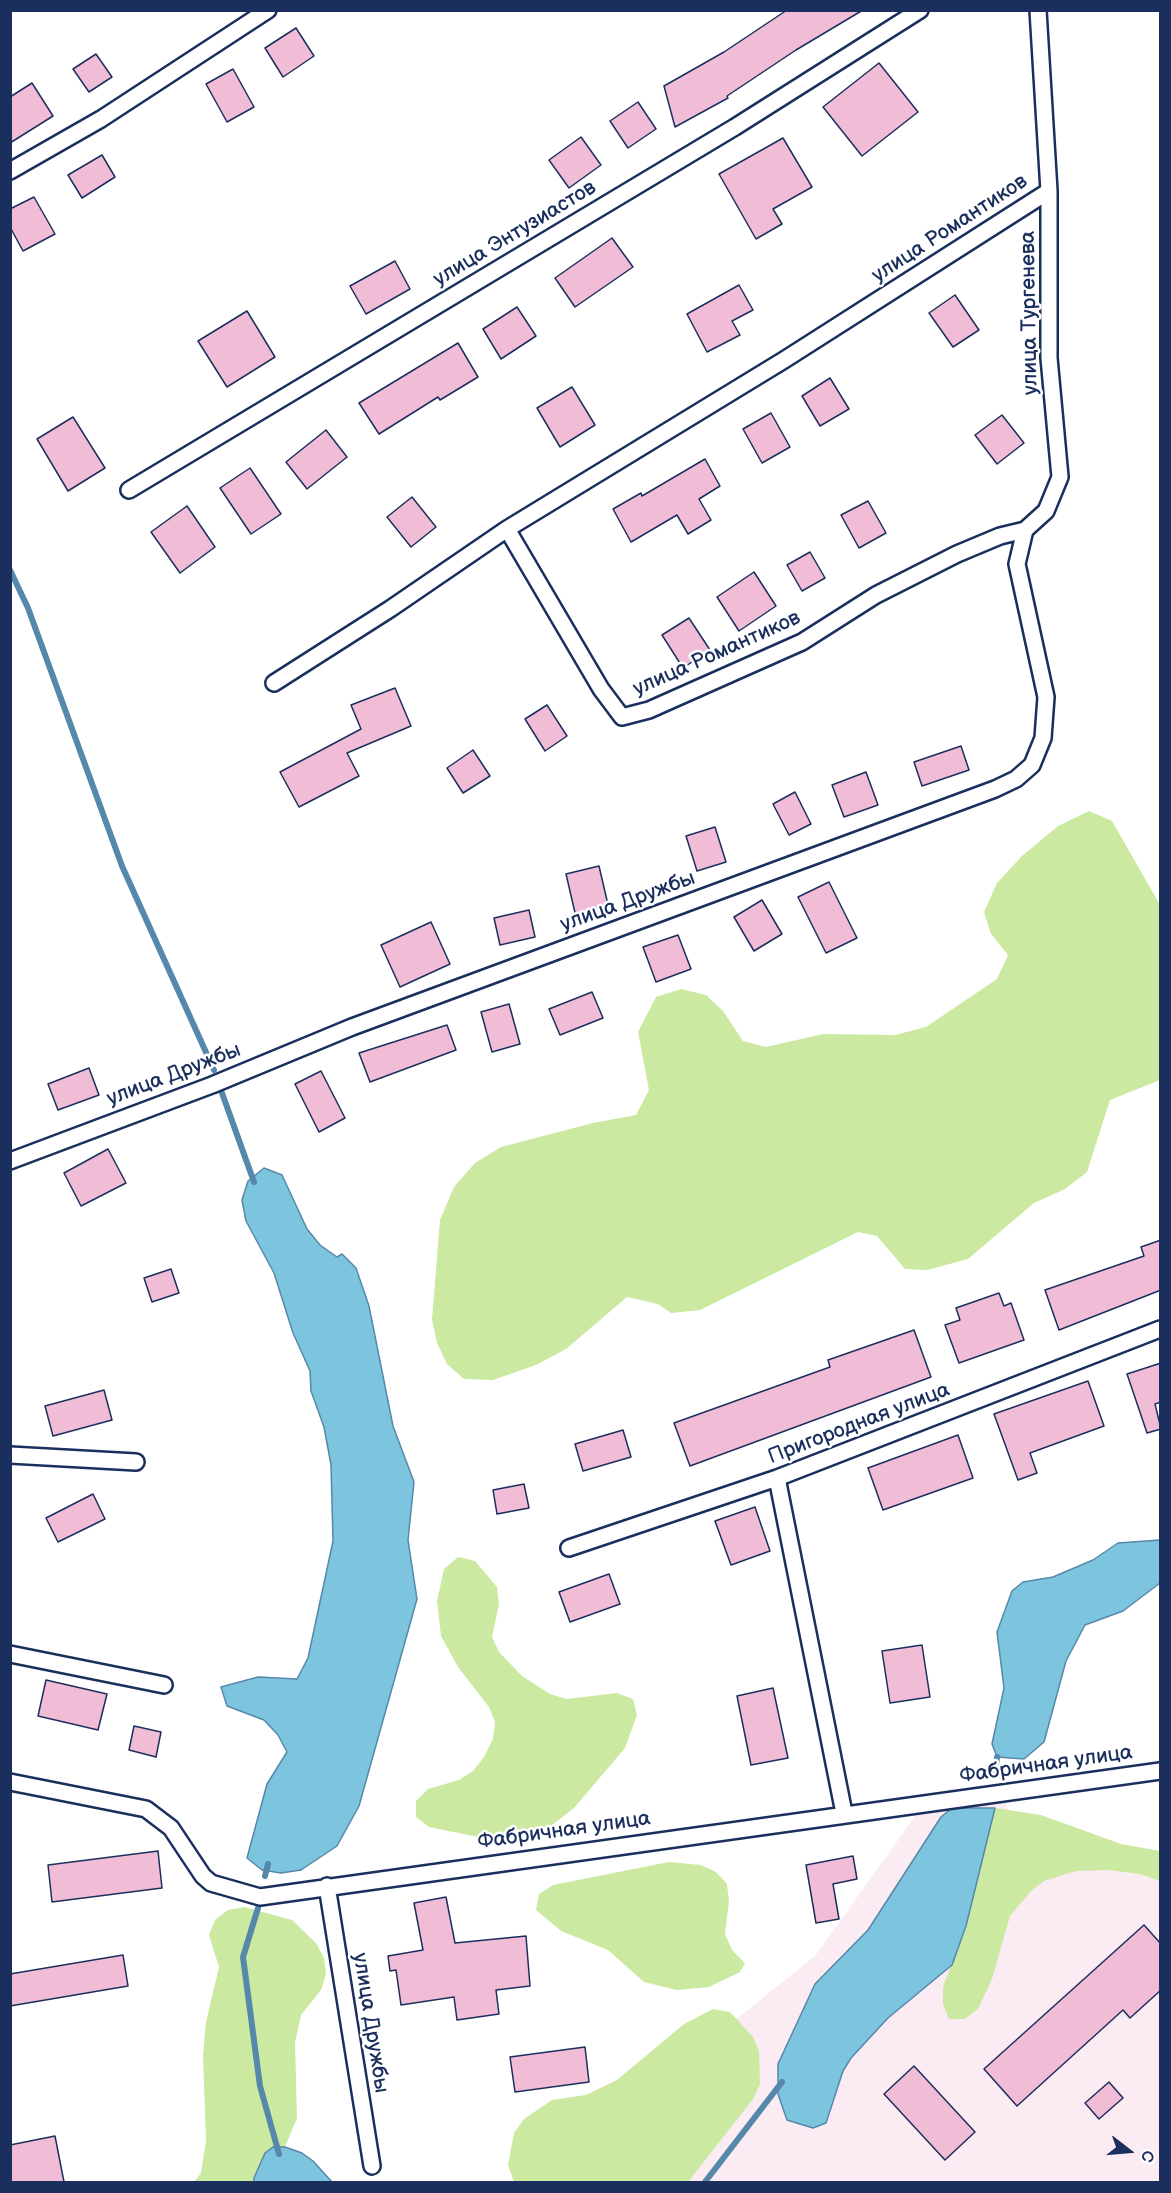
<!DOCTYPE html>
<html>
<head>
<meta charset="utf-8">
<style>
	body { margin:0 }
	#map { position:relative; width:1171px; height:2193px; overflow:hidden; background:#fff; font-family:"Balsamiq Sans",sans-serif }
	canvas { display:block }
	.frame { position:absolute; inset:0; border:12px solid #1b2f5e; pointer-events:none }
	.north { position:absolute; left:1099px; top:2121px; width:60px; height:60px; -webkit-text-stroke:4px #fff; paint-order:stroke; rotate:106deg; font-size:16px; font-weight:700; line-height:24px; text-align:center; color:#1b2f5e }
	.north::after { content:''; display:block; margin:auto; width:21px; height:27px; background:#1b2f5e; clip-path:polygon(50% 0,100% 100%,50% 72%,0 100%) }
</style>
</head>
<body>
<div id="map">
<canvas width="1171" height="2193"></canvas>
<div class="frame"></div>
<div class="north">С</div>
</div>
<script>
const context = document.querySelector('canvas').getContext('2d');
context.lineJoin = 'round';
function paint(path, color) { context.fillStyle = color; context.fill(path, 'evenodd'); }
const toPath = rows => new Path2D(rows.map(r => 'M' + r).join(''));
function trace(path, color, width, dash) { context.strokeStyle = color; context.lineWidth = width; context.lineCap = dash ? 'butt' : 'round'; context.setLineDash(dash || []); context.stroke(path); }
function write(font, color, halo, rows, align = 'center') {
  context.font = font + ' "Balsamiq Sans",sans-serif'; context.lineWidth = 5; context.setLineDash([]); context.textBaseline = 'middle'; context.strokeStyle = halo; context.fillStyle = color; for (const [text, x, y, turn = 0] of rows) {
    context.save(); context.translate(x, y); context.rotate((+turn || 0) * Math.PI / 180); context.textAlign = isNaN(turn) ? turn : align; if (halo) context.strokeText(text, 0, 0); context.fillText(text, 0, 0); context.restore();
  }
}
paint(toPath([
	[1005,1800,1017,1836,1160,1873,1160,2182,640,2182,724,2029,815,1956,918,1812]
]), '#fbebf2');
paint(toPath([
	[1089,811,1112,821,1160,905,1160,1080,1110,1100,1087,1172,1065,1189,1034,1203,968,1259,927,1270,905,1269,877,1236,858,1232,700,1310,671,1313,658,1304,627,1297,566,1349,536,1365,493,1380,464,1379,447,1364,437,1343,432,1320,440,1220,454,1187,475,1163,501,1147,593,1123,636,1115,649,1090,638,1032,656,997,681,989,706,995,723,1011,743,1041,766,1047,823,1034,895,1035,926,1027,997,979,1008,955,991,934,984,912,997,883,1022,856,1058,826],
	[458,1557,475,1561,497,1587,499,1604,492,1637,499,1652,522,1676,550,1694,567,1699,617,1693,633,1699,637,1715,625,1748,574,1808,547,1829,512,1836,478,1837,429,1827,416,1817,416,1801,428,1789,459,1780,473,1771,484,1757,493,1739,495,1722,489,1707,458,1667,441,1636,437,1601,444,1569],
	[995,1808,1041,1815,1121,1844,1160,1851,1160,1881,1140,1874,1108,1870,1076,1871,1044,1881,1031,1891,1010,1916,992,1979,978,2009,965,2019,949,2019,943,2004,943,1987,966,1926],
	[669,1862,701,1865,716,1872,727,1884,729,1901,725,1934,732,1950,745,1963,740,1972,709,1987,677,1990,644,1982,608,1950,561,1931,536,1910,539,1894,553,1885],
	[244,1907,292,1920,316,1943,324,1958,326,1974,321,1990,301,2015,295,2043,297,2118,285,2147,273,2147,254,2178,254,2182,194,2182,201,2173,206,2141,203,2055,206,2022,219,1967,209,1935,215,1920,228,1910],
	[713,2009,730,2012,753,2037,759,2051,760,2084,753,2099,688,2182,514,2182,508,2165,514,2133,524,2119,552,2100,586,2095,617,2080,684,2024]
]), '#cbe9a0');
const water = toPath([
	[264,1168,282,1175,307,1229,320,1245,337,1257,342,1254,356,1268,369,1306,393,1426,414,1482,408,1540,417,1599,359,1806,337,1846,301,1870,281,1873,262,1870,247,1858,267,1784,287,1752,278,1735,264,1720,227,1706,221,1687,258,1677,297,1679,308,1658,333,1541,331,1465,324,1427,311,1391,310,1371,293,1333,274,1273,246,1221,242,1200,248,1181,264,1168],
	[1160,1540,1160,1583,1123,1611,1085,1625,1066,1661,1044,1742,1024,1759,997,1757,992,1744,1004,1688,997,1632,1012,1591,1023,1582,1053,1577,1093,1560,1118,1543,1160,1540],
	[952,1808,995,1808,966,1926,952,1965,888,2018,851,2058,843,2071,826,2123,813,2128,787,2120,778,2094,778,2064,815,1984,868,1930,941,1817,952,1808],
	[273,2147,285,2147,302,2153,313,2161,332,2182,254,2182,254,2178,265,2153,273,2147]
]);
paint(water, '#7dc4de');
trace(water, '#5688ab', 1.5);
trace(toPath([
	[10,570,28,608,122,866,214,1070],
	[222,1093,254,1182],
	[995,1772,997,1757],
	[265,1876,268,1864],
	[258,1908,243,1957,260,2086,279,2154],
	[705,2182,782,2082]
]), '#5688ab', 6);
const building = toPath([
	[787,10,863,10,796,50,727,96,728,98,675,127,664,86,724,52,787,10],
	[296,28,314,56,283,77,265,48,296,28],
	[96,54,112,77,89,92,73,69,96,54],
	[879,63,918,112,862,156,823,107,879,63],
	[233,69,254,107,227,122,206,84,233,69],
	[32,83,53,116,10,143,10,97,32,83],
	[638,102,656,129,628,148,610,121,638,102],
	[581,137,601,165,569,188,549,160,581,137],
	[783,138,812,187,773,209,782,224,756,239,719,174,783,138],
	[102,155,115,177,82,198,68,175,102,155],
	[34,197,55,234,23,251,10,227,10,209,34,197],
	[612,238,633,267,575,307,555,278,612,238],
	[395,261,410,289,366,314,350,286,395,261],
	[739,285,753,310,732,321,740,335,707,352,687,314,739,285],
	[955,295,979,330,953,347,929,313,955,295],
	[517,307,536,336,501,359,483,329,517,307],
	[247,311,275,357,227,387,198,341,247,311],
	[458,343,478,377,440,400,438,397,379,434,359,403,458,343],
	[830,378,849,409,820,426,802,396,830,378],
	[572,387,595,425,560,447,537,408,572,387],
	[771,413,790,447,762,463,743,429,771,413],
	[1002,415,1024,443,997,464,975,435,1002,415],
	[73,417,105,468,68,491,37,439,73,417],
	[326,430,347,457,307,489,286,462,326,430],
	[705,459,720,486,699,499,711,520,688,534,677,515,631,542,613,509,641,493,642,496,705,459],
	[250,468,281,514,251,534,220,488,250,468],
	[412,497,436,527,411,547,387,517,412,497],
	[868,501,886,533,859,548,841,515,868,501],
	[187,506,215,547,180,573,151,532,187,506],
	[810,552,825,578,802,591,787,565,810,552],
	[754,572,776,606,739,631,717,597,754,572],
	[689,618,710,650,683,668,662,635,689,618],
	[395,688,411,726,347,753,359,776,299,807,280,772,361,729,351,705,395,688],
	[547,705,567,736,545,751,525,719,547,705],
	[961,746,969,770,922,786,914,762,961,746],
	[473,750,490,776,463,793,447,768,473,750],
	[866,772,878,805,844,817,832,785,866,772],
	[795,792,811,824,789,835,773,804,795,792],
	[715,827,726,862,697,871,686,836,715,827],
	[599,866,609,909,576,917,566,874,599,866],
	[829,882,857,938,826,953,798,897,829,882],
	[762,900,782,934,754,951,734,917,762,900],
	[529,910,535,937,500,945,494,918,529,910],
	[431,922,450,964,400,987,381,945,431,922],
	[678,935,691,969,656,982,643,947,678,935],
	[592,992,603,1018,560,1035,549,1009,592,992],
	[509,1004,520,1044,492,1052,481,1012,509,1004],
	[447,1025,456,1050,370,1082,359,1053,447,1025],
	[89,1068,99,1095,58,1110,48,1084,89,1068],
	[321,1071,345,1118,319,1132,295,1084,321,1071],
	[108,1149,126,1183,81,1206,64,1173,108,1149],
	[1161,1240,1161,1290,1059,1330,1045,1290,1144,1256,1141,1247,1161,1240],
	[171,1269,179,1293,152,1302,144,1278,171,1269],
	[999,1293,1004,1306,1011,1303,1024,1340,959,1363,945,1325,960,1320,956,1308,999,1293],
	[914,1330,931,1377,690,1466,674,1423,830,1367,828,1360,914,1330],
	[1161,1363,1161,1402,1155,1404,1161,1429,1147,1433,1127,1374,1161,1363],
	[1088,1381,1104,1426,1030,1453,1037,1473,1018,1480,994,1414,1088,1381],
	[104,1390,112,1420,53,1436,45,1406,104,1390],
	[623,1430,631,1457,583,1471,575,1444,623,1430],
	[958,1435,973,1478,883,1510,868,1468,958,1435],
	[524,1484,529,1508,497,1514,493,1490,524,1484],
	[93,1494,105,1519,58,1542,46,1518,93,1494],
	[755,1507,770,1551,731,1565,715,1521,755,1507],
	[609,1574,620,1604,570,1622,559,1592,609,1574],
	[922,1645,930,1697,890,1703,882,1651,922,1645],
	[46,1680,107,1694,98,1730,38,1716,46,1680],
	[773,1688,788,1758,751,1765,737,1696,773,1688],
	[134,1726,161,1732,156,1757,129,1750,134,1726],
	[158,1851,162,1888,52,1902,48,1865,158,1851],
	[853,1856,857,1879,833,1884,839,1919,816,1923,806,1865,853,1856],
	[446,1897,455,1943,526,1936,530,1986,496,1990,499,2014,457,2020,454,1997,401,2005,396,1970,390,1971,388,1956,423,1950,414,1903,446,1897],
	[1144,1925,1161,1944,1161,1990,1130,2018,1123,2010,1017,2106,984,2069,1144,1925],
	[123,1955,128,1986,10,2006,10,1974,123,1955],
	[585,2047,589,2082,515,2092,510,2057,585,2047],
	[914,2066,975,2132,945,2160,884,2094,914,2066],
	[1109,2082,1123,2098,1099,2119,1085,2103,1109,2082],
	[55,2136,64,2182,10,2182,10,2145,55,2136]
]);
paint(building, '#f1bcd5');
trace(building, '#1b2f5e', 1.5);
const minor = toPath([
	[10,171,101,119,268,10],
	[129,490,735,127,920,10],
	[507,529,601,689,622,717,649,710,802,642,876,595,957,554,1000,536,1025,530,1046,511,1060,477,1049,358,1049,191,1038,10],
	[274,683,390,609,507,529,784,360,1049,191],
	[10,1161,212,1085,352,1027,995,789,1016,779,1032,765,1043,738,1046,697,1017,564,1025,530],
	[10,1455,136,1462],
	[777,1478,844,1813],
	[569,1548,777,1478,1160,1329],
	[10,1654,164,1685],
	[10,1782,146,1809,171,1828,203,1876,211,1883,260,1897,1160,1771],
	[327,1886,372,2166]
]);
trace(minor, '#1b2f5e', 20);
trace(minor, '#fff', 15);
write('21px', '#1b2f5e', '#fff', [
	["улица Романтиков",950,229,-33],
	["улица Энтузиастов",515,234,-31],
	["улица Тургенева",1030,313,-91],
	["улица Романтиков",717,654,-24],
	["улица Дружбы",628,902,-20],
	["улица Дружбы",174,1075,-21],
	["Пригородная улица",859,1424,-21],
	["Фабричная улица",1046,1765,-8],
	["Фабричная улица",564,1831,-8],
	["улица Дружбы",370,2023,81]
]);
</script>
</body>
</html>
